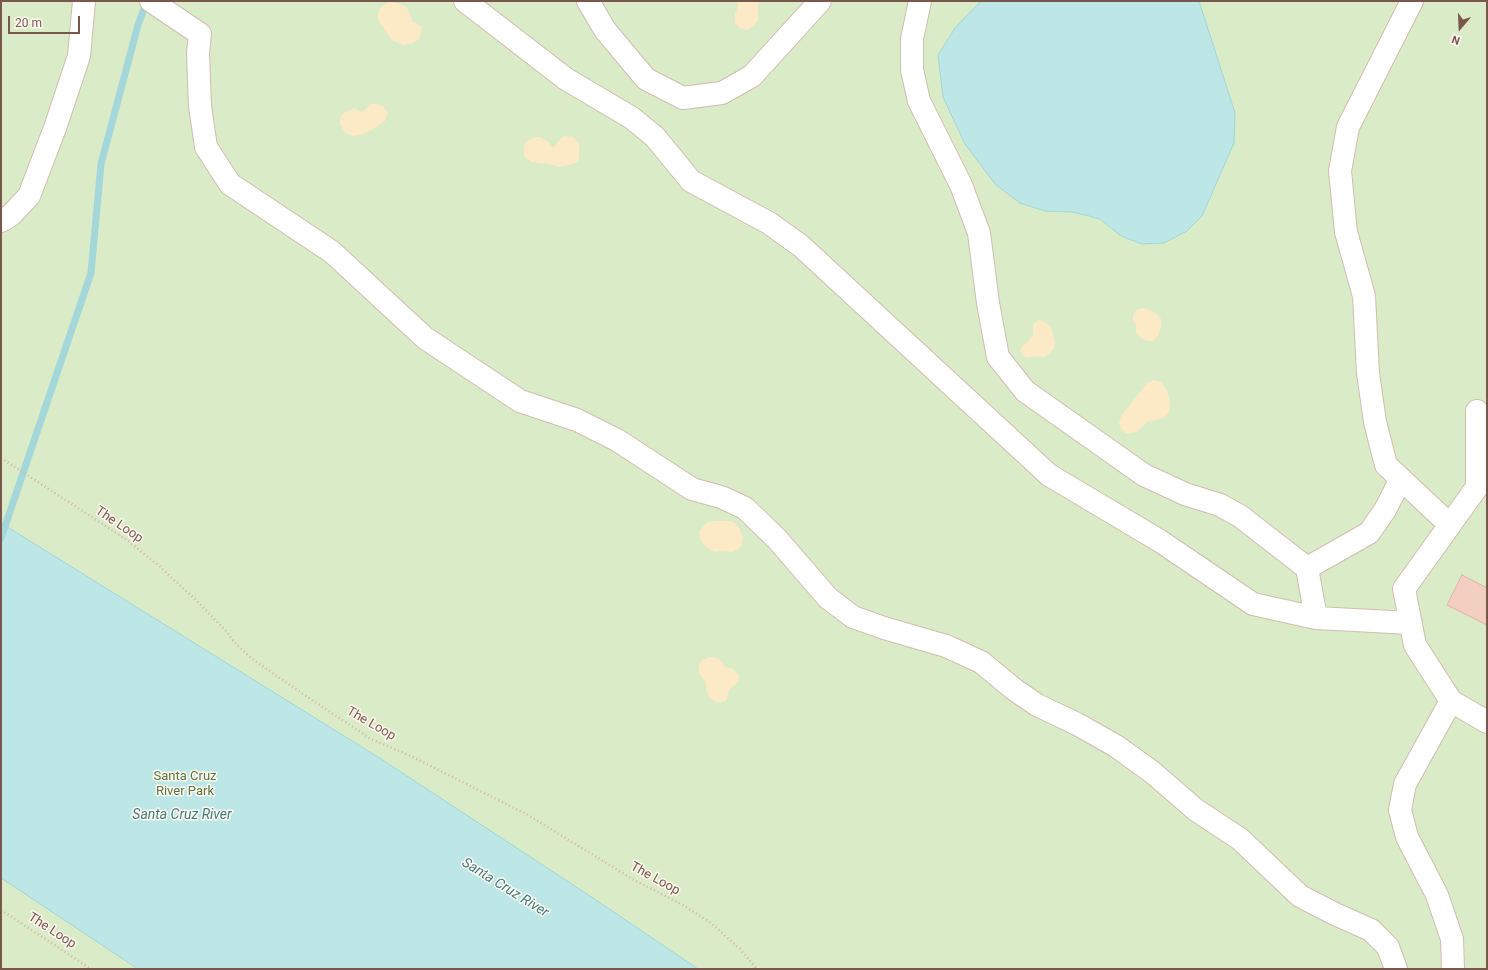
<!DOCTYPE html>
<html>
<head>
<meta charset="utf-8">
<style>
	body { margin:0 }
	#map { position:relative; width:1488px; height:970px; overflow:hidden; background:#fdf3ea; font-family:Roboto,sans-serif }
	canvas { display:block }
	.frame { position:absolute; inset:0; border:2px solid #79574c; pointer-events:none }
	.north { position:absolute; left:1440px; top:8px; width:40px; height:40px; -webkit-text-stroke:3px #fff8f1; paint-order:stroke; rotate:199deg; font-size:11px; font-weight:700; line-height:16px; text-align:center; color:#79574c }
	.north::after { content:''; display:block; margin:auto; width:14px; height:18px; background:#79574c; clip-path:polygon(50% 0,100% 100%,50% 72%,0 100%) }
	.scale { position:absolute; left:8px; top:16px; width:72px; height:18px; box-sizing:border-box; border:2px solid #79574c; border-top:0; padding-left:5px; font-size:12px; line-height:14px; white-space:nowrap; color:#79574c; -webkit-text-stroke:3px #fff8f1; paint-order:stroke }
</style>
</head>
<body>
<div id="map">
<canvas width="1488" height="970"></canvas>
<div class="frame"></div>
<div class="north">N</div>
<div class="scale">20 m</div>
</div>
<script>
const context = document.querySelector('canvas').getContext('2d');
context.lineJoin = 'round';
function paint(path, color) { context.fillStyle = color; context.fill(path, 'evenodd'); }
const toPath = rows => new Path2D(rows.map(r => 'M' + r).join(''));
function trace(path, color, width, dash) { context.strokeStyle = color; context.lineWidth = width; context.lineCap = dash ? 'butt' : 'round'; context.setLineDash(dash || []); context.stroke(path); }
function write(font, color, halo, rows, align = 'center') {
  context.font = font + ' Roboto,sans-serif'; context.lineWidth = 3; context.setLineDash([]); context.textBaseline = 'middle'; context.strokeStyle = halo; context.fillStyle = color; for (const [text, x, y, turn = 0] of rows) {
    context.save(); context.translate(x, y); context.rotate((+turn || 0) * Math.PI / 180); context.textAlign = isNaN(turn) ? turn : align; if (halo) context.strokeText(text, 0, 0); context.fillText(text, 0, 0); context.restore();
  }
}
paint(toPath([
	[1,1,1487,1,1487,969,1,969]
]), '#daebc7');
paint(toPath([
	[737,1,760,1,758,6,758,20,754,26,747,30,740,28,735,23,735,14,738,7],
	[391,2,403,5,407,8,413,22,421,26,422,31,420,36,419,39,413,43,403,45,392,40,379,22,378,16,379,10,386,3],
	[370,104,377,104,384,107,388,113,385,121,372,130,360,135,353,136,345,133,340,124,341,116,344,113,354,108,362,112,364,111],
	[564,136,573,137,579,143,579,157,578,161,574,164,559,167,549,164,531,162,524,156,524,146,527,141,536,137,540,137,548,141,552,147,554,148,557,142],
	[1143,308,1150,310,1158,315,1161,319,1161,328,1158,336,1153,341,1147,341,1142,339,1136,333,1136,325,1133,321,1133,315,1136,310],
	[1039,319,1051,326,1055,341,1054,349,1050,354,1044,357,1035,356,1027,358,1023,356,1020,351,1022,346,1030,339,1033,334,1033,325],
	[1154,380,1161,382,1167,390,1170,403,1169,412,1164,418,1147,422,1138,431,1133,433,1126,433,1121,429,1119,423,1121,416,1147,383],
	[713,521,732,521,739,527,743,538,741,546,737,550,732,552,719,551,716,552,711,551,704,545,701,541,699,532,706,523],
	[709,657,717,658,722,661,725,667,733,669,739,675,738,682,729,690,726,701,718,703,709,698,707,693,705,681,699,674,699,664,702,660]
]), '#fce9c5');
const water = toPath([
	[981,1,1199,1,1235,113,1234,143,1202,216,1187,231,1164,243,1142,244,1121,236,1100,219,1073,212,1045,211,1020,203,996,185,965,144,943,97,938,55,955,28,981,1],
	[1,523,378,757,593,898,698,969,138,969,1,878,1,523]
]);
paint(water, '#bde6e7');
trace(water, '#a3d7d9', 1);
trace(toPath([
	[1,538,91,273,101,164,138,25,147,1]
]), '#a3d7d9', 7);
const building = toPath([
	[1462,575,1487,588,1487,625,1447,605,1462,575]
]);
paint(building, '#f3cfc1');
trace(building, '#e6b3a1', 1);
const minor = toPath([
	[151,1,200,34,198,53,200,106,206,147,230,184,332,252,425,338,520,401,577,420,617,440,692,489,721,497,745,508,777,539,828,598,853,617,884,628,946,646,981,662,1015,690,1037,705,1077,724,1116,746,1152,772,1196,810,1240,839,1300,896,1335,914,1371,930,1388,947,1396,969],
	[465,1,566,79,632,118,655,137,691,181,769,223,801,246,1049,475,1160,541,1253,604,1316,618,1411,623],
	[588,1,605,30,646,79,683,98,722,93,752,76,820,1],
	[920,1,912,39,912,70,919,101,961,185,979,233,988,303,998,357,1025,391,1144,475,1185,494,1220,505,1240,516,1307,568,1316,618],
	[1412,1,1348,127,1340,171,1346,232,1364,296,1368,373,1375,422,1386,465,1450,525],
	[1,221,11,215,29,196,55,128,79,56,84,1],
	[1477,411,1477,487,1404,589,1415,645,1451,701,1487,722],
	[1307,568,1369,533,1385,510,1401,479],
	[1451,701,1405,784,1400,810,1407,837,1437,895,1452,939,1453,969]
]);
trace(minor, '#d2bcb1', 24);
trace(toPath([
	[1,458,127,540,158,565,195,599,226,631,235,643,251,658,300,692,371,739,413,757,528,815,634,880,683,905,711,923,740,949,757,969],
	[1,910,91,969]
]), '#d8b2a3', 2.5, [1, 3]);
trace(minor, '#fff', 22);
write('13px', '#79574c', '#fff8f1', [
	["The Loop",119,525,34],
	["The Loop",371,724,30],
	["The Loop",655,879,29],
	["The Loop",52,931,33]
]);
write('13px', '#587841', '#fff8f1', [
	["Santa Cruz",185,777],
	["River Park",185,792]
]);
write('italic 14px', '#3f7b7d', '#fff8f1', [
	["Santa Cruz River",182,815],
	["Santa Cruz River",505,888,32]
]);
</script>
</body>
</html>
